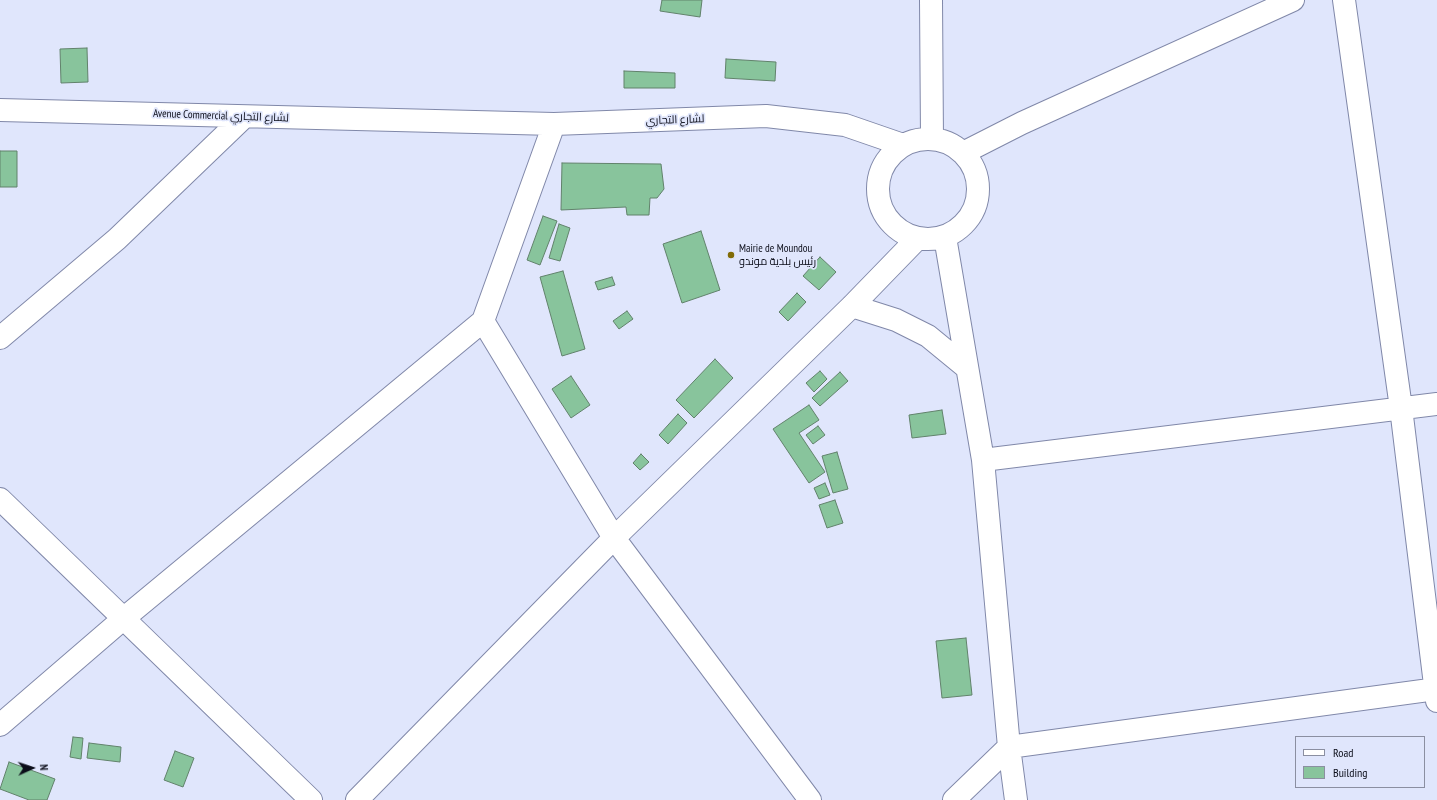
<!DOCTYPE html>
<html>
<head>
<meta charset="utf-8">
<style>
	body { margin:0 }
	#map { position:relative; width:1437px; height:800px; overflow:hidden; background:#e0e6fc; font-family:"PT Sans Narrow",sans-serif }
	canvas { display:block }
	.legend { position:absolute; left:1295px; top:736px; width:130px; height:52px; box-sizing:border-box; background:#e0e6fc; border:1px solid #8b8fa1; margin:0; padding:5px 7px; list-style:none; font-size:12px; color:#0b0d19 }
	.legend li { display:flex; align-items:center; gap:8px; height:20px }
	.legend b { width:20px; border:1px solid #8b8fa1 }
	.north { position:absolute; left:12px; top:748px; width:40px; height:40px; -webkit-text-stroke:3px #e0e6fc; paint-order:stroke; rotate:87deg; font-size:11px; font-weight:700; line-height:16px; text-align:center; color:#0b0d19 }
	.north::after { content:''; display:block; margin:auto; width:14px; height:18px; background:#0b0d19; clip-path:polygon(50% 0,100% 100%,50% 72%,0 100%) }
</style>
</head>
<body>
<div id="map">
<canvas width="1437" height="800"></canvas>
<ul class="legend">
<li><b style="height:5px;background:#fff"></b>Road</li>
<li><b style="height:11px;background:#88c49c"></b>Building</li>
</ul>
<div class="north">N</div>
</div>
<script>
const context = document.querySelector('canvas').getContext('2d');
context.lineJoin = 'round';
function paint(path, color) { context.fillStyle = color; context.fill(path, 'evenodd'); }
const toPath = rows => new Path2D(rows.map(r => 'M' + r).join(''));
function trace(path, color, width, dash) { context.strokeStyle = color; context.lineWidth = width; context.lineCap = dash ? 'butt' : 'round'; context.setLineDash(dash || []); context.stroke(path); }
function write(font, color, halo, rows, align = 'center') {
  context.font = font + ' "PT Sans Narrow",Cairo,sans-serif'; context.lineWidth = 3.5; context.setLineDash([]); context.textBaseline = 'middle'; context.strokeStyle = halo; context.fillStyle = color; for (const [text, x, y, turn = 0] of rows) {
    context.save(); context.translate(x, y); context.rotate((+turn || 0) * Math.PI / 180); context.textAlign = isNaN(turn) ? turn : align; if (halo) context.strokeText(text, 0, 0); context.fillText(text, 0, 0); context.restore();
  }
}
const building = toPath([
	[662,0,702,0,700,17,660,11,662,0],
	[87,48,88,82,61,83,60,49,87,48],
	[726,59,776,62,775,81,725,78,726,59],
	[624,71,675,73,675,88,624,88,624,71],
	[0,151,17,151,17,187,0,187,0,151],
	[562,163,661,164,664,189,657,198,650,198,649,215,627,215,626,207,561,210,562,163],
	[543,216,557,221,540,265,527,260,543,216],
	[559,224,570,228,560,261,549,258,559,224],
	[701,231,720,290,682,303,663,244,701,231],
	[820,257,836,272,819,290,803,276,820,257],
	[563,271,585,349,562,356,540,277,563,271],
	[612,277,615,285,598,290,595,282,612,277],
	[797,293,806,302,788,321,779,312,797,293],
	[627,311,633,319,619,329,613,321,627,311],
	[715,359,733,378,694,418,676,400,715,359],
	[820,371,827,379,814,392,806,383,820,371],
	[840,372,848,381,820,406,812,398,840,372],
	[571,376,590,405,571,418,552,389,571,376],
	[809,405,819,420,799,433,825,472,809,483,773,429,809,405],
	[942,410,946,434,912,438,909,415,942,410],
	[678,414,687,423,668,444,659,435,678,414],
	[818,426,825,435,813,444,806,435,818,426],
	[837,452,848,489,833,493,822,456,837,452],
	[641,454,649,462,640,470,633,463,641,454],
	[825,483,830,495,819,499,814,488,825,483],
	[835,500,843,523,827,528,819,505,835,500],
	[966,638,972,695,942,698,936,641,966,638],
	[73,737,83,738,81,759,70,757,73,737],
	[89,743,121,747,120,762,87,758,89,743],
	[175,751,194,758,183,787,164,780,175,751],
	[9,762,55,779,47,800,29,800,0,789,9,762]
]);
paint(building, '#88c49c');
trace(building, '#61826b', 1);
const minor = toPath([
	[931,0,932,139],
	[1344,0,1401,408,1437,701],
	[0,110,554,124,766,116,845,125,903,145],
	'878 189a50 50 0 1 1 100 0a50 50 0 1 1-100 0Z',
	[963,153,1022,123,1293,0],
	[945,237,983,460,1009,747,1016,800],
	[852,306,896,320,928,336,967,368],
	[483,321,614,538,810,800],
	[0,338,117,239,244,117],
	[983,460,1437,404],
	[0,499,311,800],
	[0,725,123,619,483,321,554,124],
	[357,800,614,538,852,306,918,238],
	[954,800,1009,747,1437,689]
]);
trace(minor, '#8088a9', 24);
trace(minor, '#fff', 22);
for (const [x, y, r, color] of [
	[731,255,4,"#816b06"]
]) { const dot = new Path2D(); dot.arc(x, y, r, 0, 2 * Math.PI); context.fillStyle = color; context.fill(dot); trace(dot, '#e0e6fc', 1.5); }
write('11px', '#0b0d19', '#e0e6fc', [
	["Avenue Commercial لشارع التجاري",221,116,2],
	["لشارع التجاري",675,120,-2]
]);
write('11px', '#0b0d19', '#e0e6fc', [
	["Mairie de Moundou",739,249],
	["رئيس بلدية موندو",739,262]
], 'left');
</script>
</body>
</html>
